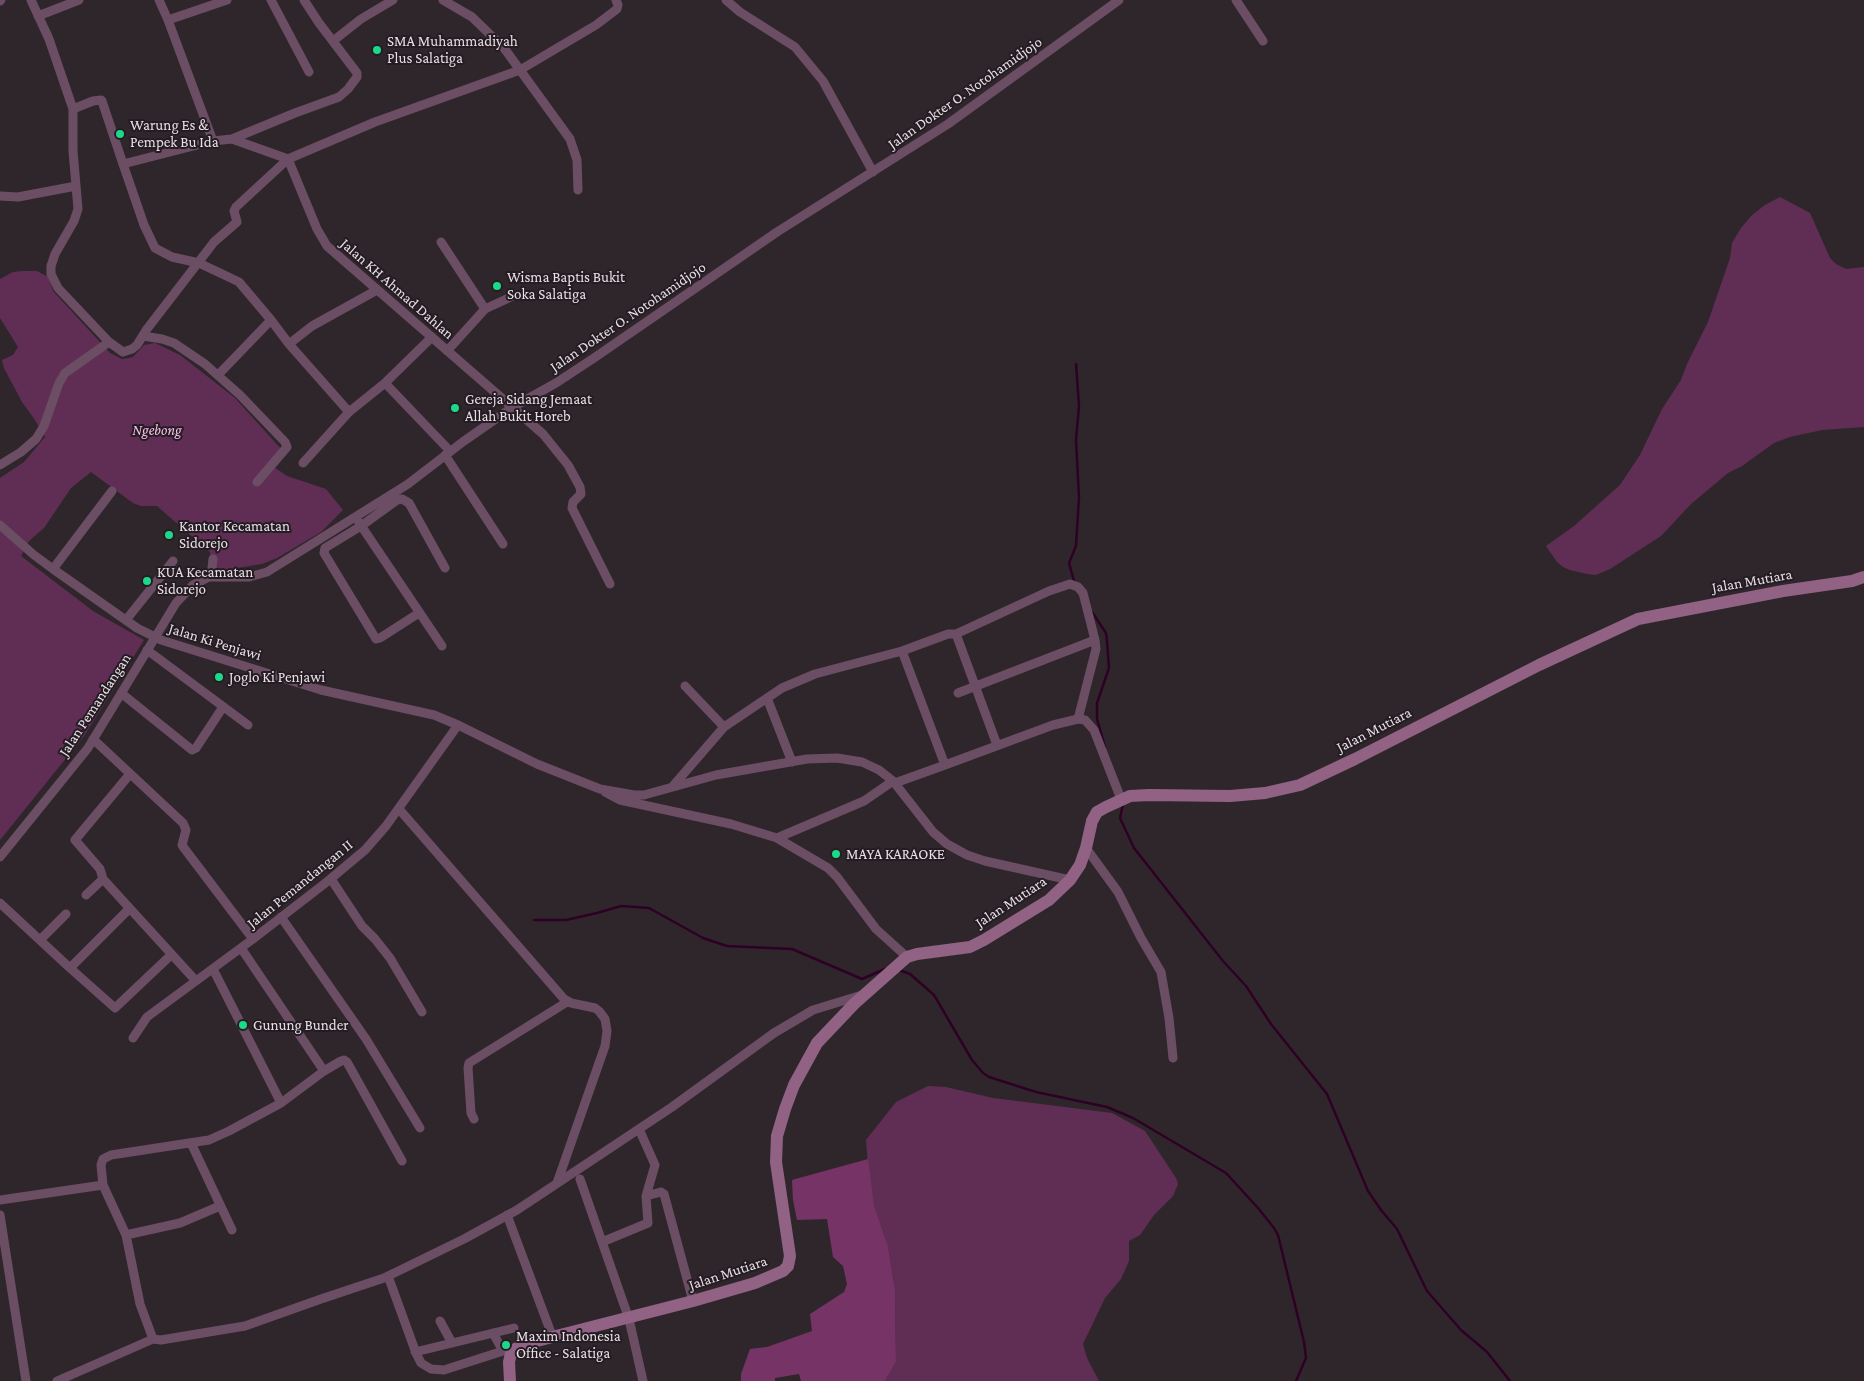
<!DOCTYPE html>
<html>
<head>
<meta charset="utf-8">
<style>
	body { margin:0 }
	canvas { display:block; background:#2f262c }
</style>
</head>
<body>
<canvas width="1864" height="1381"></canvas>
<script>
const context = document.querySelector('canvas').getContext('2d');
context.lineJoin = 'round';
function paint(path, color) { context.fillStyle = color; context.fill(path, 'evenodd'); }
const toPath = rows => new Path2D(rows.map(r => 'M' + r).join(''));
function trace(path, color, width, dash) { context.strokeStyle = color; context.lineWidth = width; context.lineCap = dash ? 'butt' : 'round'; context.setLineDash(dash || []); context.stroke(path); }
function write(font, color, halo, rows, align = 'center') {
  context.font = font + ' "Crimson Pro",serif'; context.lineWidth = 4; context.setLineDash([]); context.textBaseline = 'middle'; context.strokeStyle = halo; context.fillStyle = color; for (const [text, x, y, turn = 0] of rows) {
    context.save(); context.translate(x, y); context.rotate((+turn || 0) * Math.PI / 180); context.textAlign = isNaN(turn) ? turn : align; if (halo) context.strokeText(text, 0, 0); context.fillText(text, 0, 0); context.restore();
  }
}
paint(toPath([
	[1780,197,1810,213,1830,258,1836,264,1846,269,1864,267,1864,427,1822,430,1790,437,1774,443,1742,466,1728,473,1691,504,1661,536,1610,569,1596,575,1587,574,1570,570,1563,567,1557,562,1546,546,1574,526,1620,485,1640,455,1662,409,1681,380,1687,364,1708,322,1730,258,1732,243,1741,228,1752,215,1765,205],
	[22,271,37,271,48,277,53,291,110,353,122,359,129,358,133,357,144,345,155,343,180,355,235,398,282,450,274,467,287,476,326,489,343,510,321,532,277,558,262,564,218,571,211,566,210,552,157,506,141,506,133,503,91,472,71,488,44,528,29,541,21,556,93,611,144,640,84,736,0,840,0,478,24,462,45,437,35,420,22,402,4,368,2,360,13,355,18,347,0,318,0,279,13,272],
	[928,1086,946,1087,993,1098,1112,1113,1145,1131,1176,1178,1178,1184,1173,1196,1154,1215,1140,1235,1129,1241,1129,1261,1121,1279,1105,1298,1083,1344,1087,1358,1099,1381,885,1381,896,1362,895,1290,888,1246,874,1205,869,1179,866,1140,896,1102]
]), '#602d54');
paint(toPath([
	[868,1159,874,1205,888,1246,895,1290,896,1362,885,1381,801,1381,799,1374,775,1378,775,1381,741,1381,741,1374,750,1349,767,1347,812,1331,810,1314,844,1292,847,1284,843,1266,833,1257,827,1219,797,1220,793,1200,792,1180]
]), '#763366');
trace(toPath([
	[1074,581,1069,563,1076,546,1079,497,1076,440,1079,406,1076,364],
	[1092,612,1106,633,1107,641,1109,668,1097,703,1097,719,1105,747],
	[1123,804,1120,818,1134,848,1223,961,1246,986,1271,1024,1327,1094,1368,1191,1381,1210,1397,1229,1427,1291,1461,1330,1487,1352,1510,1381],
	[534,920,566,920,597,913,621,906,649,908,703,938,727,946,792,949,862,979,885,969],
	[899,970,910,974,934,995,972,1060,983,1073,989,1077,1036,1092,1107,1107,1133,1118,1226,1173,1258,1208,1274,1228,1278,1235,1304,1342,1306,1358,1296,1381]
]), '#2d0024', 2.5);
trace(toPath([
	[31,0,49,39,73,109],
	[159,0,168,20,213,141,232,139,288,159,317,229,327,246,543,434,568,465,580,487,581,494,573,502,572,508,610,584],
	[271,0,309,72],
	[443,0,472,17,504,48,520,70,596,25,617,9,618,5,616,0],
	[726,0,740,12,795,47,823,81,873,172],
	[1236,0,1263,41],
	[0,1,1,0],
	[38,16,79,0],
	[168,20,227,0],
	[333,41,361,19,393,0],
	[232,139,295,113,339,97,348,89,357,77,357,73,319,23,304,0],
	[213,141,123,164,144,225,155,248,172,257,199,263,239,282,271,320,218,375],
	[123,164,102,101,101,100,93,101,73,109,73,151,78,209,74,221,55,254,51,266,51,274,58,288,109,342,123,352,132,349,137,345,147,329,214,242,237,222,234,211,236,207,288,159,375,122,520,70,570,139,577,160,578,190],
	[0,196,18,197,76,186],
	[441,242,485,309,447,351],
	[485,309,513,296],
	[271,320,289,344,349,412,385,383,432,337],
	[143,336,162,339,174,343,205,364,240,395,285,442,287,447,257,482],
	[289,344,312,326,377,290],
	[385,383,450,451],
	[445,455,503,544],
	[303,463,349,412],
	[0,465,21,452,36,439,44,426,59,383,65,373,109,342],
	[358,521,442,646],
	[0,525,34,555,53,569,137,628,161,640,321,690,434,715,458,725,537,764,600,789,634,795,644,795,716,775,807,759,837,758,862,762,879,770,893,781,933,832,947,844,967,855,985,861,1070,880],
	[53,569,112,491],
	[211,577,213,559],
	[419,613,380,638,376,639,324,553,325,548,361,526,397,500,402,499,409,503,445,568],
	[126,620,173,561],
	[956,634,1049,591,1070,584,1078,587,1083,593,1095,640],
	[147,650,248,725],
	[902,651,948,634,956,634,997,745],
	[685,686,724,727],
	[121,693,192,750,196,748,223,707],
	[958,693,1095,640,1096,649,1078,719],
	[767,698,792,762],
	[93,739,183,823,186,830,182,845,184,848,253,939],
	[945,765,1053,725,1078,719,1085,720,1094,730,1121,799],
	[130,774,75,840,100,869,103,879,196,981],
	[673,786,724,727,782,688,815,674,902,651,945,765,895,783],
	[605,792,620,800,731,824,777,838,828,868,837,877,876,929,907,957],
	[399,809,564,999,571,1003,595,1008,599,1011,605,1019,607,1031,605,1046,557,1183],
	[777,838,864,801,893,781],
	[1086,848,1118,892,1141,938,1161,972,1169,1018,1173,1058],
	[0,857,88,748,176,603,193,585,209,577,249,577,267,572,408,484,464,441,513,407,556,383,594,358,777,232,948,124,1119,0],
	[331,879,362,926,375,939,390,958,422,1012],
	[86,895,103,879],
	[0,903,70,968,129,909],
	[281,917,366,1039,420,1128],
	[40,940,66,914],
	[241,948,324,1071,341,1061,344,1060,347,1062,402,1161],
	[70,968,115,1008,171,955],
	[213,969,281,1103],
	[133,1038,147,1017,253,939,328,881,365,850,386,826,458,725],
	[324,1071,281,1103,229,1131,209,1140,111,1155,103,1159,101,1165,103,1185,126,1235,140,1304,153,1339,161,1340,245,1326,321,1299,384,1278,464,1239,517,1210,672,1107,774,1033,813,1010,862,995],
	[474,1119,471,1113,468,1068,469,1063,567,1002],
	[191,1143,232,1230],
	[580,1179,629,1319,643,1381],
	[646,1196,661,1192,664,1194,693,1301],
	[0,1200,103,1185],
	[0,1215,26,1381],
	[507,1215,553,1338],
	[126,1235,180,1223,220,1206],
	[602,1242,648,1223,646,1196,655,1165,639,1129],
	[388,1276,416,1353,421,1363,431,1369,444,1370,503,1351,513,1350],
	[440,1321,452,1343],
	[493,1333,503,1351],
	[415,1352,514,1328],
	[57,1381,153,1339]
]), '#6c4e64', 9);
trace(toPath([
	[510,1381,509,1362,511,1353,513,1350,525,1344,693,1301,755,1283,783,1271,788,1266,790,1256,776,1162,777,1136,785,1109,794,1085,817,1043,854,1004,907,957,917,954,970,947,984,940,1049,900,1070,880,1080,865,1086,848,1092,821,1097,812,1106,807,1130,796,1149,795,1230,796,1265,793,1300,785,1355,759,1539,665,1638,619,1783,591,1852,581,1864,577]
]), '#916284', 12);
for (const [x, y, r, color] of [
	[377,50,5,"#1bd988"],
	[120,134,5,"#1bd988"],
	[497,286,5,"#1bd988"],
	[455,408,5,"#1bd988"],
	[169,535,5,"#1bd988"],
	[147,581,5,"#1bd988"],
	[219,677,5,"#1bd988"],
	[836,854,5,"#1bd988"],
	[243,1025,5,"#1bd988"],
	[506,1345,5,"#1bd988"]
]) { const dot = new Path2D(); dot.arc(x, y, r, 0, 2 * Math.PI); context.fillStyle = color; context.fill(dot); trace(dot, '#251c23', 2); }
write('15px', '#e7e0e5', '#251c23', [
	["SMA Muhammadiyah",387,41],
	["Plus Salatiga",387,58],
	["Warung Es &",130,125],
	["Pempek Bu Ida",130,142],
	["Wisma Baptis Bukit",507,277],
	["Soka Salatiga",507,294],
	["Gereja Sidang Jemaat",465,399],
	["Allah Bukit Horeb",465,416],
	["Kantor Kecamatan",179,526],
	["Sidorejo",179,543],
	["KUA Kecamatan",157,572],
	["Sidorejo",157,589],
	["Joglo Ki Penjawi",229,677],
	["MAYA KARAOKE",846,854],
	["Gunung Bunder",253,1025],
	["Maxim Indonesia",516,1336],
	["Office - Salatiga",516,1353]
], 'left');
write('15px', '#e7e0e5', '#251c23', [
	["Jalan Dokter O. Notohamidjojo",965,93,-35],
	["Jalan KH Ahmad Dahlan",397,289,41],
	["Jalan Dokter O. Notohamidjojo",628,317,-34],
	["Jalan Mutiara",1752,581,-10],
	["Jalan Ki Penjawi",215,642,17],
	["Jalan Pemandangan",95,705,-57],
	["Jalan Mutiara",1374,730,-27],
	["Jalan Pemandangan II",300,884,-39],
	["Jalan Mutiara",1011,902,-33],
	["Jalan Mutiara",728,1273,-18]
]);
write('italic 15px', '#fabfe9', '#251c23', [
	["Ngebong",157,430]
]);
</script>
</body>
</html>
